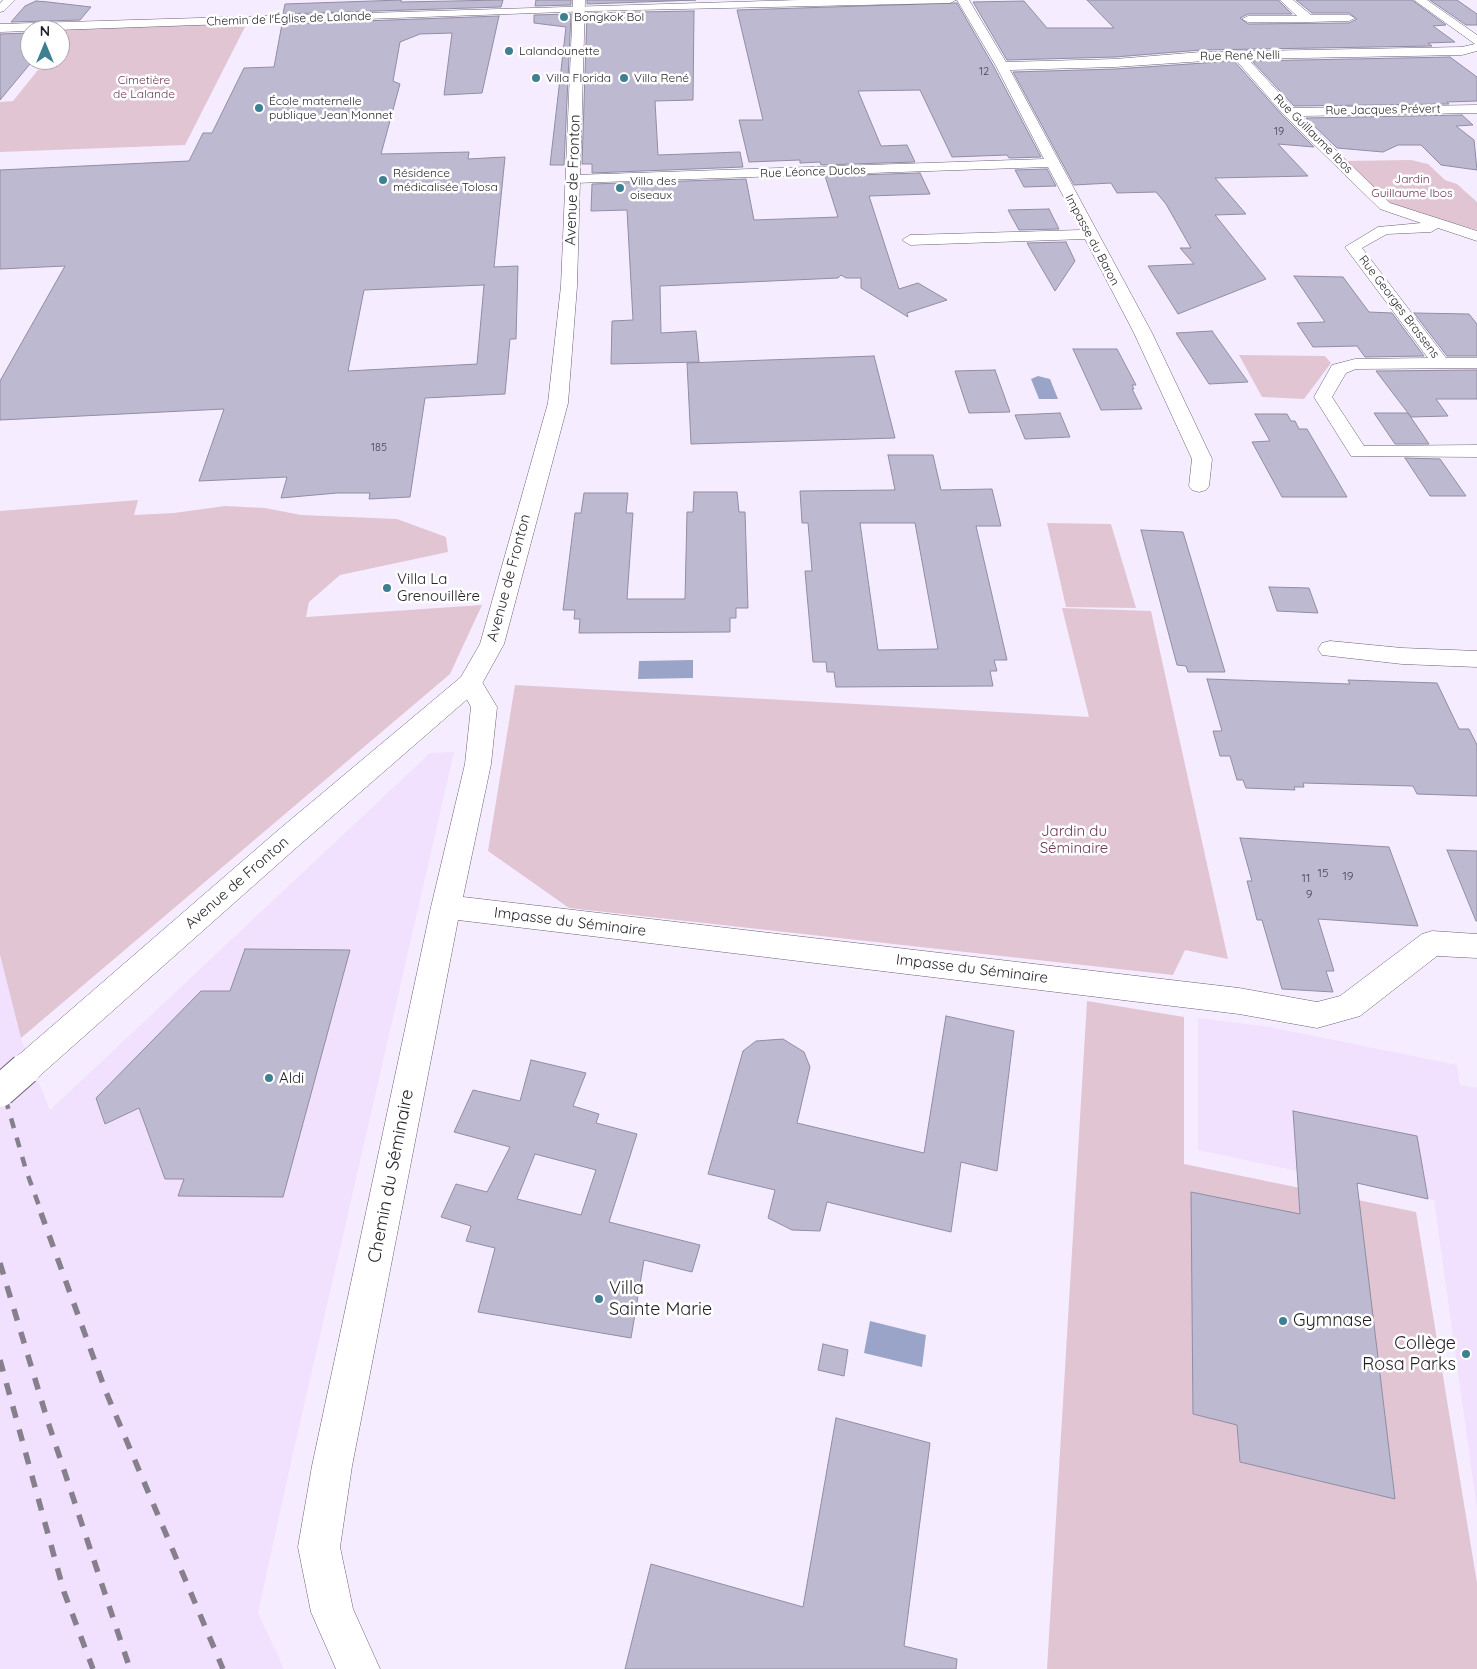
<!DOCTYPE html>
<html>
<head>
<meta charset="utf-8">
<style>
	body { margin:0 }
	#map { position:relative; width:1477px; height:1669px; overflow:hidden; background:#f6ecff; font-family:Quicksand,sans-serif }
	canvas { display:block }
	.north { position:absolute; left:20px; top:20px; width:50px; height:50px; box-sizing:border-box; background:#fff; border:1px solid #a7a5a9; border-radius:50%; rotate:0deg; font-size:14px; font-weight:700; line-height:20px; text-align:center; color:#241f27 }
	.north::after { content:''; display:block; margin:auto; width:18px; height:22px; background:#3e8092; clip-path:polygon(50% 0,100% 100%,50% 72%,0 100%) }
</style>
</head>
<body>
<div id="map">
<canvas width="1477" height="1669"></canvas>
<div class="north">N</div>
</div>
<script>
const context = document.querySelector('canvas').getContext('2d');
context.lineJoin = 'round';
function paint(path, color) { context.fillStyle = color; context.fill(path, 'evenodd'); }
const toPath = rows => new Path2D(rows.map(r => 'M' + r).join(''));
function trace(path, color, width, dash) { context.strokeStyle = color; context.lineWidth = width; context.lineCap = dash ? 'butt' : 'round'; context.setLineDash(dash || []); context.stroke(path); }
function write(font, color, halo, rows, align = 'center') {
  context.font = font + ' Quicksand,sans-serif'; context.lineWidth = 5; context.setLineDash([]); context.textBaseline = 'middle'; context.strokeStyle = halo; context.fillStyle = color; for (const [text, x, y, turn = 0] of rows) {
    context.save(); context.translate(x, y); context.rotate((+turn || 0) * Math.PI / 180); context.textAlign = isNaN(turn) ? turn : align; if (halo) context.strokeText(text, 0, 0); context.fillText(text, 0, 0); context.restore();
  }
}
paint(toPath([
	[454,752,293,1453,258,1613,284,1669,0,1669,0,955,21,1038,50,1110,430,753],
	[1198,1018,1270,1027,1457,1065,1460,1085,1477,1088,1477,1509,1434,1200,1198,1150]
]), '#f1e0fe');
paint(toPath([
	[247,23,185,145,0,152,0,102,13,101,38,70,46,70,53,60,60,60,60,30,31,30],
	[1411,160,1428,164,1445,180,1457,184,1477,202,1477,230,1388,204,1344,161],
	[1239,355,1325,356,1331,363,1304,399,1262,397],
	[138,500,134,515,174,513,225,506,265,508,301,515,397,519,446,537,448,552,340,575,309,602,306,617,482,605,450,674,21,1038,0,955,0,511],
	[1047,523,1111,524,1136,608,1066,607],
	[1062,608,1151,611,1228,959,1185,950,1173,975,569,908,488,851,515,685,1089,717],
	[1087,1001,1184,1017,1184,1164,1416,1212,1477,1583,1477,1669,1047,1669]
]), '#e1c5d3');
paint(toPath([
	[1038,376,1050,379,1058,399,1039,399,1031,379],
	[693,660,693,678,638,679,639,661],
	[870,1321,926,1335,922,1367,864,1353]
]), '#9aa4c8');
const building = toPath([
	[401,0,401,2,503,0,501,7,283,14,285,4,401,0],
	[536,0,571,0,571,5,535,6,536,0],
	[587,0,696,0,587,4,587,0],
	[1087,0,1278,0,1292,14,1248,14,1240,18,1248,24,1349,23,1357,19,1349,13,1312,13,1296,0,1412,0,1446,25,1433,26,1455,42,1428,43,1432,46,1201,50,1115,57,1007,60,973,2,1024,1,1047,28,1114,28,1087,0],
	[1430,0,1457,0,1477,14,1477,25,1466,25,1430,0],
	[36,1,48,2,91,7,80,20,11,22,25,6,36,1],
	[957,3,994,67,1041,157,1009,158,1007,155,952,157,920,90,858,91,881,146,907,145,915,162,821,165,820,162,800,163,800,160,749,162,739,120,763,120,737,10,957,3],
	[694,11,693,100,655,101,658,155,740,152,743,167,592,173,592,164,582,164,587,13,694,11],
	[571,14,564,165,550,165,566,27,534,23,534,15,571,14],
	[499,16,482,93,444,95,452,33,420,34,400,42,393,81,400,84,381,154,469,152,468,159,505,157,494,267,518,266,516,339,510,339,505,394,425,398,410,497,369,499,370,493,337,493,281,498,287,477,199,481,224,409,0,420,0,381,65,266,0,269,0,170,189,161,203,133,212,133,244,68,274,67,282,24,499,16],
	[484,285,477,364,348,371,364,290,484,285],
	[30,33,30,60,44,60,40,64,30,64,0,100,0,34,30,33],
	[1450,57,1477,77,1477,101,1447,102,1449,104,1294,106,1252,61,1450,57],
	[1234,61,1283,116,1314,147,1278,144,1308,176,1215,178,1246,214,1215,215,1266,279,1178,314,1148,266,1194,264,1180,248,1191,248,1166,204,1156,192,1117,193,1111,183,1074,185,1013,72,1115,69,1234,61],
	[1462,115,1473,125,1456,126,1474,140,1477,170,1441,165,1421,145,1398,145,1383,152,1337,148,1306,118,1462,115],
	[1047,169,1056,186,1024,187,1015,170,1047,169],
	[920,173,930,194,869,196,899,289,918,283,947,300,907,313,908,317,861,288,861,278,846,278,841,275,838,278,660,286,661,333,696,331,699,362,611,364,612,321,633,320,627,210,591,211,592,184,746,179,754,220,838,217,825,176,920,173],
	[1049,209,1059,229,1019,230,1008,210,1049,209],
	[1066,242,1075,261,1055,291,1027,243,1066,242],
	[1294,276,1343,277,1369,312,1392,313,1424,356,1365,357,1357,346,1313,347,1297,323,1325,322,1294,276],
	[1414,313,1469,314,1477,324,1477,356,1447,356,1414,313],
	[1212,331,1248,382,1209,384,1176,333,1212,331],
	[1073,349,1117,349,1136,385,1132,385,1134,389,1132,389,1142,409,1101,410,1073,349],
	[874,356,895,438,691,444,687,363,874,356],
	[995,370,1010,412,969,413,955,371,995,370],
	[1477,370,1477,399,1436,399,1448,416,1411,417,1408,413,1429,444,1395,444,1374,413,1408,413,1376,371,1477,370],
	[1060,413,1070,437,1025,439,1015,415,1060,413],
	[1255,414,1287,414,1291,421,1295,421,1299,429,1307,429,1347,497,1282,497,1252,442,1270,441,1255,414],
	[888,455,933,455,941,490,992,489,1001,526,976,526,1007,660,994,660,997,671,990,671,993,686,836,687,834,672,827,672,826,662,813,662,805,571,812,571,808,523,802,523,800,491,895,490,888,455],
	[860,523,915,523,938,649,878,650,860,523],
	[1405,458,1440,459,1466,496,1430,496,1405,458],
	[694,492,737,492,739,512,745,512,748,608,736,608,736,618,730,618,730,632,579,633,580,619,574,619,575,610,563,610,575,513,581,513,584,493,628,493,626,513,633,513,627,599,685,599,687,512,693,512,694,492],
	[1141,530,1183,532,1225,672,1188,672,1186,666,1177,665,1141,530],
	[1269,587,1309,588,1318,613,1277,611,1269,587],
	[1207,679,1350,684,1348,680,1437,683,1459,729,1469,729,1477,745,1477,796,1417,794,1413,786,1303,783,1304,787,1294,787,1295,790,1246,788,1243,780,1237,780,1230,756,1220,756,1213,731,1222,731,1207,679],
	[1240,838,1389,847,1418,926,1318,919,1334,971,1326,971,1333,992,1282,989,1262,920,1257,920,1252,900,1247,881,1252,881,1240,838],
	[1447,850,1477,851,1477,921,1476,921,1447,850],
	[245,949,350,950,283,1197,178,1196,184,1179,165,1179,139,1108,105,1124,96,1098,201,991,230,991,245,949],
	[946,1016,1014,1031,997,1171,961,1162,951,1232,827,1202,820,1231,792,1230,768,1218,775,1190,708,1174,743,1051,756,1041,783,1039,804,1052,810,1067,797,1123,924,1153,946,1016],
	[531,1060,586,1073,573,1106,599,1114,596,1123,637,1134,609,1222,700,1245,692,1272,644,1260,631,1338,478,1312,495,1248,466,1241,471,1226,441,1217,456,1184,487,1192,510,1147,454,1132,473,1090,520,1101,531,1060],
	[535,1154,596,1170,581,1215,517,1199,535,1154],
	[1293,1111,1417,1136,1428,1199,1357,1183,1395,1499,1240,1462,1237,1425,1193,1414,1191,1192,1300,1214,1293,1111],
	[823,1344,848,1350,844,1376,818,1370,823,1344],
	[836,1418,930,1443,904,1646,957,1659,956,1669,625,1669,651,1564,803,1607,836,1418]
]);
paint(building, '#bcb9d1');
trace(building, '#908da4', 1);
const minor = toPath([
	[3,0,15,0,4,11,0,12,0,3,3,0],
	[799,0,956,0,950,3,592,11,0,32,0,24,799,0],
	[957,0,969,0,1006,62,1115,59,1201,52,1462,47,1475,44,1414,0,1427,0,1477,35,1477,51,1462,55,1248,59,1293,108,1477,105,1477,113,1301,116,1390,203,1477,231,1477,241,1438,228,1431,232,1387,234,1362,248,1446,358,1477,358,1477,368,1356,369,1346,373,1332,397,1364,446,1477,445,1477,457,1351,456,1314,397,1332,365,1355,359,1428,358,1345,247,1378,227,1421,223,1380,209,1284,115,1235,59,1115,67,1010,70,1152,333,1212,459,1209,486,1206,490,1199,492,1192,490,1189,486,1192,459,1134,333,1085,239,910,245,902,240,910,235,1081,230,1048,167,574,183,567,179,574,175,1044,159,996,66,957,0],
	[1280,0,1293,0,1311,15,1349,15,1355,18,1349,21,1308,22,1248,22,1242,19,1248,16,1297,16,1280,0],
	[1330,641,1402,648,1477,651,1477,667,1402,664,1322,655,1318,649,1322,643,1330,641],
	[470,675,479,677,497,707,491,764,463,897,1239,988,1317,1002,1340,996,1422,934,1432,931,1477,934,1477,958,1437,956,1360,1016,1317,1028,1239,1014,458,920,352,1466,340,1547,353,1609,380,1669,336,1669,311,1612,298,1547,312,1466,431,907,465,764,471,707,458,683,461,677,470,675]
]);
const tertiary = toPath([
	[573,0,585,0,577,286,568,403,504,644,479,689,296,848,36,1079,25,1083,14,1079,9,1069,14,1059,276,832,461,677,480,644,548,403,561,286,573,0]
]);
trace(minor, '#6c6074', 1);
trace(tertiary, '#6c6074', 1);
paint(minor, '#fff');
paint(tertiary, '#fff');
trace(toPath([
	[0,1080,26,1170,42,1214]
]), '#867f8c', 4.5, [10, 10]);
trace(toPath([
	[41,1213,106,1392,223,1669],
	[0,1263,48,1422,130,1669],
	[0,1360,64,1592,93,1669]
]), '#867f8c', 5.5, [12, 12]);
const tertiaryBridge = toPath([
	[0,1091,25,1069]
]);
trace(tertiaryBridge, '#6c6074', 33, []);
trace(tertiaryBridge, '#fff', 31);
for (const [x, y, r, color] of [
	[564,17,5,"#3e8092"],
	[509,51,5,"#3e8092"],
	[536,78,5,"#3e8092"],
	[624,78,5,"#3e8092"],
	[259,108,5,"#3e8092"],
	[383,180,5,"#3e8092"],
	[620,188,5,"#3e8092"],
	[387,588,5,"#3e8092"],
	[269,1078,5,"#3e8092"],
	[599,1299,5,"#3e8092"],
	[1283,1321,5,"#3e8092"],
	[1466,1354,5,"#3e8092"]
]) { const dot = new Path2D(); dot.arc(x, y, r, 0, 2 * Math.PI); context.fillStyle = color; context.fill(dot); trace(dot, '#fff', 2); }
write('11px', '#4a4652', null, [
	["12",984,72],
	["19",1279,132],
	["185",379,448]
]);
write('12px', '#241f27', '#fff', [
	["Bongkok Bol",574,17],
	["Lalandounette",519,51],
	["Villa Florida",546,78],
	["Villa René",634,78],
	["École maternelle",269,101],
	["publique Jean Monnet",269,115],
	["Résidence",393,173],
	["médicalisée Tolosa",393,187],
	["Villa des",630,181],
	["oiseaux",630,195]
], 'left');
write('12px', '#241f27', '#fff', [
	["Chemin de l'Église de Lalande",289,19,-2],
	["Rue René Nelli",1240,56,-1],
	["Rue Jacques Prévert",1383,110,-1],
	["Rue Guillaume Ibos",1313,134,45],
	["Rue Léonce Duclos",813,172,-2],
	["Impasse du Baron",1092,240,62],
	["Rue Georges Brassens",1399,307,53]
]);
write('12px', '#6d3855', '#fff', [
	["Cimetière",144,80],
	["de Lalande",144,94],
	["Jardin",1412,179],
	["Guillaume Ibos",1412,193]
]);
write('12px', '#4a4652', null, [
	["15",1323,873],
	["19",1348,876],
	["11",1306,878],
	["9",1309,894]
]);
write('15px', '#241f27', '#fff', [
	["Avenue de Fronton",573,180,-88],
	["Avenue de Fronton",509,578,-75],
	["Avenue de Fronton",237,883,-41],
	["Impasse du Séminaire",570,922,7],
	["Impasse du Séminaire",972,969,7]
]);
write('15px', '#241f27', '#fff', [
	["Villa La",397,579],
	["Grenouillère",397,596],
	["Aldi",279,1078]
], 'left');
write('15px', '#6d3855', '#fff', [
	["Jardin du",1074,831],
	["Séminaire",1074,848]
]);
write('18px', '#241f27', '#fff', [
	["Chemin du Séminaire",391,1176,-79]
]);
write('18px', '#241f27', '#fff', [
	["Villa",609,1289],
	["Sainte Marie",609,1310],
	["Gymnase",1293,1321],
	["Collège",1456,1344,"right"],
	["Rosa Parks",1456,1365,"right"]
], 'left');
</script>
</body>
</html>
